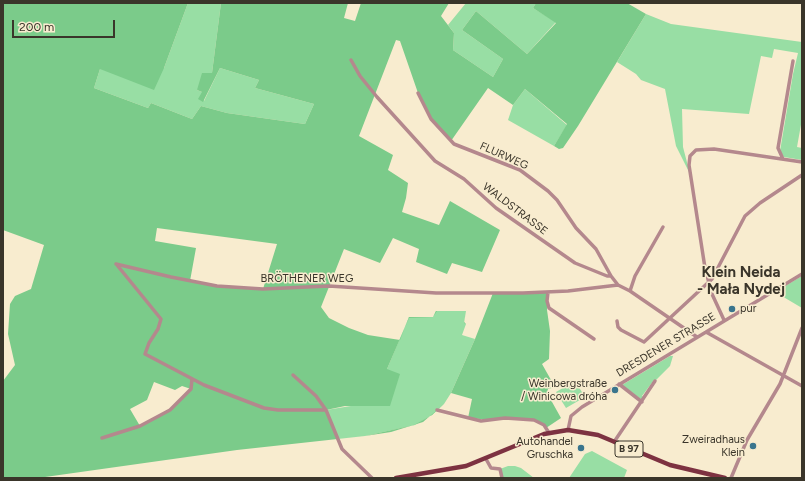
<!DOCTYPE html>
<html>
<head>
<meta charset="utf-8">
<style>
	body { margin:0 }
	#map { position:relative; width:805px; height:481px; overflow:hidden; background:#f8eccf; font-family:Figtree,sans-serif }
	canvas { display:block }
	.frame { position:absolute; inset:0; border:4px solid #3a352a; pointer-events:none }
	.scale { position:absolute; left:12px; top:20px; width:103px; height:18px; box-sizing:border-box; border:2px solid #3a352a; border-top:0; padding-left:5px; font-size:12px; line-height:14px; white-space:nowrap; color:#3a352a; -webkit-text-stroke:3px #f8eccf; paint-order:stroke }
</style>
</head>
<body>
<div id="map">
<canvas width="805" height="481"></canvas>
<div class="frame"></div>
<div class="scale">200 m</div>
</div>
<script>
const context = document.querySelector('canvas').getContext('2d');
context.lineJoin = 'round';
function paint(path, color) { context.fillStyle = color; context.fill(path, 'evenodd'); }
const toPath = rows => new Path2D(rows.map(r => 'M' + r).join(''));
function trace(path, color, width, dash) { context.strokeStyle = color; context.lineWidth = width; context.lineCap = dash ? 'butt' : 'round'; context.setLineDash(dash || []); context.stroke(path); }
function write(font, color, halo, rows, align = 'center') {
  context.font = font + ' Figtree,sans-serif'; context.lineWidth = 3; context.setLineDash([]); context.textBaseline = 'middle'; context.strokeStyle = halo; context.fillStyle = color; for (const [text, x, y, turn = 0] of rows) {
    context.save(); context.translate(x, y); context.rotate((+turn || 0) * Math.PI / 180); context.textAlign = isNaN(turn) ? turn : align; if (halo) context.strokeText(text, 0, 0); context.fillText(text, 0, 0); context.restore();
  }
}
paint(toPath([
	[188,3,221,3,212,73,197,90,202,92,204,101,220,68,259,80,255,88,314,104,305,124,227,113,201,106,192,119,151,103,148,108,94,88,100,69,164,68],
	[466,3,536,3,533,8,556,22,527,54,476,11,462,30,503,59,493,77,453,50,454,33,448,25],
	[646,14,671,24,802,42,802,119,797,147,802,148,802,160,784,157,780,151,793,74,798,53,774,49,772,58,761,56,749,114,682,109,683,147,690,174,676,146,665,89,641,80,636,74,617,62],
	[525,89,567,125,554,146,508,120,513,105],
	[802,276,802,308,775,292],
	[436,311,466,311,464,322,466,324,462,335,475,339,451,393,444,404,432,415,415,425,365,436,337,439,326,410,357,405,387,369,409,317,433,317],
	[670,356,673,356,670,366,656,380,654,380,642,396,644,397,642,400,622,385],
	[575,381,585,397,566,408,556,392],
	[592,451,627,470,624,478,569,478,585,454],
	[508,466,515,466,521,468,534,478,502,478,500,469]
]), '#98dea4');
paint(toPath([
	[3,3,188,3,164,68,154,90,100,69,94,88,148,108,151,103,192,119,201,106,227,113,305,124,314,104,255,88,259,80,220,68,203,102,198,99,202,92,197,90,202,73,212,73,221,3,348,3,344,18,355,21,361,3,449,3,441,16,454,33,453,50,493,77,503,59,462,30,476,11,527,54,556,23,533,8,536,3,627,3,646,14,578,126,563,148,559,149,554,146,567,124,525,89,513,105,488,88,451,141,431,119,418,93,400,41,396,40,359,136,393,155,388,170,408,183,406,198,402,212,439,225,450,201,500,230,482,272,452,263,447,274,416,262,419,249,393,238,380,263,344,249,321,307,329,318,349,328,368,335,400,340,409,317,433,317,436,311,466,311,464,322,466,324,462,335,475,339,493,293,548,292,547,310,550,331,549,359,542,364,555,387,548,389,547,393,561,418,546,428,540,422,519,418,492,420,468,418,472,399,451,393,444,404,423,422,391,432,365,436,237,450,38,478,3,478,3,381,15,365,8,334,10,304,15,296,31,289,44,245,3,230],
	[157,228,277,244,263,289,217,286,190,281,196,248,155,241],
	[437,311,466,311,464,323,466,324,462,335,475,339,451,393,444,404,432,415,414,425,365,436,337,439,326,410,345,406,390,406,400,374,387,369,409,318,433,317],
	[154,382,175,390,182,386,191,389,170,410,140,426,130,409,147,400]
]), '#7bcb8a');
trace(toPath([
	[351,60,360,76,377,97,435,161,464,179,496,208,575,263,607,276,611,276,618,285,630,291,697,337],
	[418,93,431,119,454,144,520,170,548,191,557,200,576,228,596,249,611,276],
	[783,159,778,148,793,61],
	[116,264,171,277,217,286,263,289,329,286,436,293,523,293,568,291,618,285],
	[117,265,161,319,158,329,149,343,145,354,204,385,264,408,278,410,326,410],
	[630,291,635,276,663,227],
	[548,292,547,301,549,308,594,339],
	[724,320,712,294,705,268,689,165,690,156,696,150,714,149,802,162],
	[617,321,618,327,621,330,644,342,712,279,745,216,760,203,802,175],
	[706,332,802,386],
	[293,375,316,396,326,410,342,449,372,478],
	[619,384,642,402],
	[437,410,481,421,505,418,534,420,544,425,549,433],
	[568,430,571,416,582,407,802,274],
	[102,438,140,426,170,410,191,389,192,379],
	[614,442,655,381],
	[486,459,491,468,500,469,502,478],
	[731,478,747,440,780,384,802,328]
]), '#b4888d', 3.5);
trace(toPath([
	[396,478,466,466,544,434,568,430,598,435,670,465,725,478]
]), '#7d3241', 4.5);
for (const [x, y, r, color] of [
	[732,309,4,"#3a758d"],
	[615,390,4,"#3a758d"],
	[753,446,4,"#3a758d"],
	[581,448,4,"#3a758d"]
]) { const dot = new Path2D(); dot.arc(x, y, r, 0, 2 * Math.PI); context.fillStyle = color; context.fill(dot); trace(dot, '#f8eccf', 1.5); }
for (const [x, y, w] of [
	[629,449,28]
]) { const box = new Path2D(); box.roundRect(x - w / 2, y - 8, w, 16, 3); context.fillStyle = '#f8eccf'; context.fill(box); trace(box, '#3a352a', 1); }
write('bold 10px', '#3a352a', null, [
	["B 97",629,449]
]);
write('11px', '#3a352a', '#f8eccf', [
	["FLURWEG",504,156,24],
	["WALDSTRASSE",515,209,37],
	["BRÖTHENER WEG",307,279],
	["DRESDENER STRASSE",666,345,-31]
]);
write('11px', '#3a352a', '#f8eccf', [
	["pur",740,309,"left"],
	["Weinbergstraße",607,384],
	["/ Winicowa dróha",607,397],
	["Zweiradhaus",745,440],
	["Klein",745,453],
	["Autohandel",573,442],
	["Gruschka",573,455]
], 'right');
write('bold 15px', '#3a352a', '#f8eccf', [
	["Klein Neida",741,273],
	["- Mała Nydej",741,290]
]);
</script>
</body>
</html>
